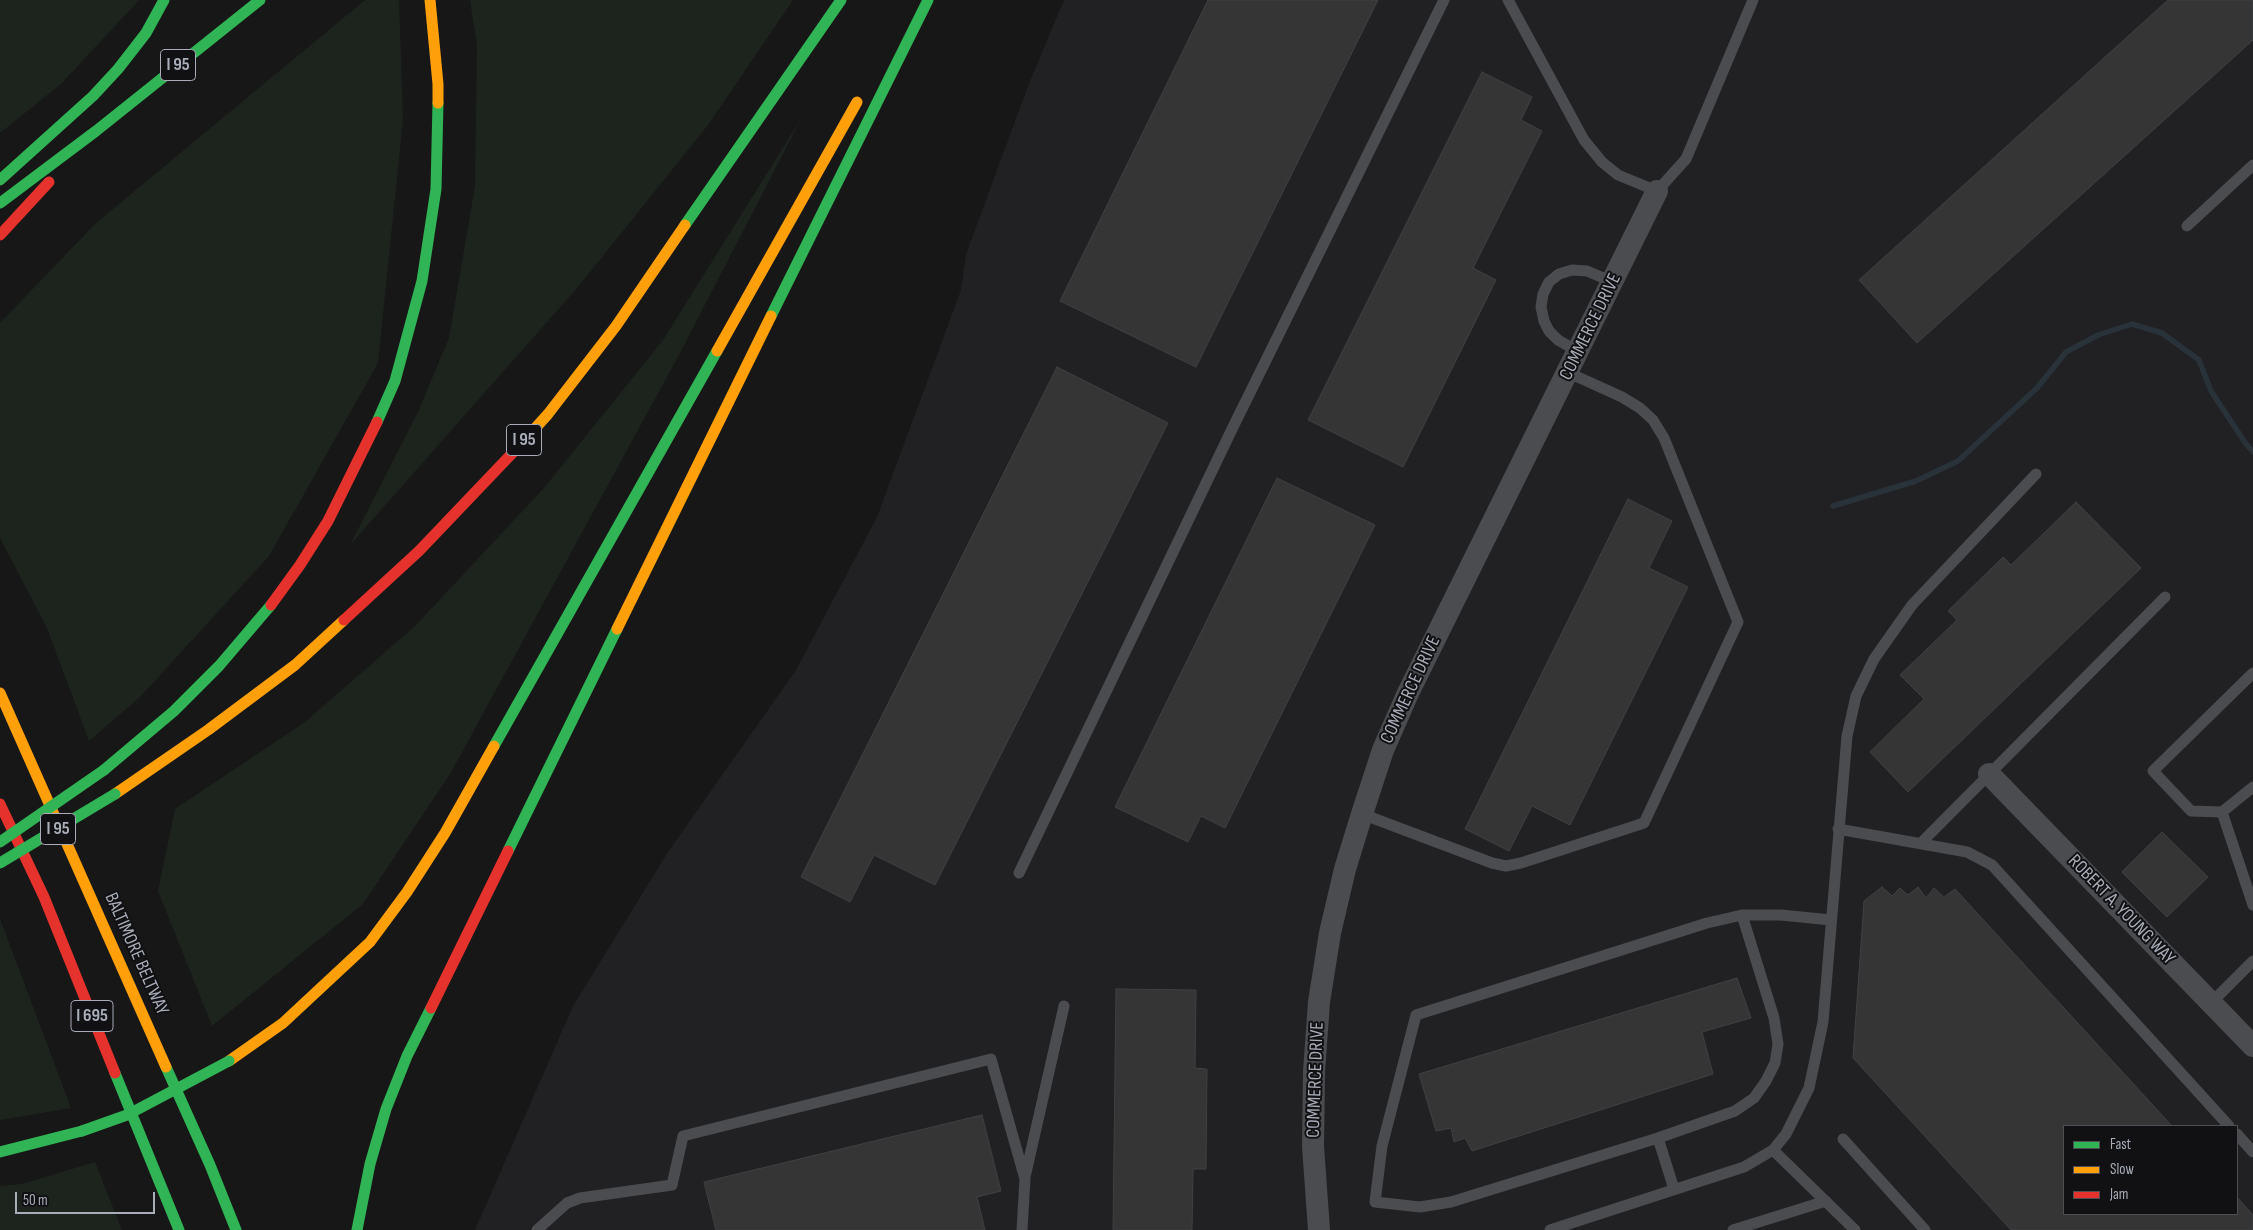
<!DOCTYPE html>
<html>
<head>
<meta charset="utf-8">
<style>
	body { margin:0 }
	#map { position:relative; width:2253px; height:1230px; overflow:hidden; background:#171717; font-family:"Sofia Sans Condensed",sans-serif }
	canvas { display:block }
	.legend { position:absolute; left:2063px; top:1125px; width:175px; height:90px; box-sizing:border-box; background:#111113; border:1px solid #4d4f55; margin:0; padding:6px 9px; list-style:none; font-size:15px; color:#a8adb8 }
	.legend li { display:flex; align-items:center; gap:10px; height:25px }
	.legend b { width:25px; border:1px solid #4d4f55 }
	.scale { position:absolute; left:15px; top:1192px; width:140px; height:22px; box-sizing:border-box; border:2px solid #a8adb8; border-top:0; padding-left:6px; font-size:15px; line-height:18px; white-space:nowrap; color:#a8adb8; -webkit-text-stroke:4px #111113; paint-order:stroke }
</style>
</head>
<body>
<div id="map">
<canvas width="2253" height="1230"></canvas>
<ul class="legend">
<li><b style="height:6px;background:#30b455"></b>Fast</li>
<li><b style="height:6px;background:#ff9f0a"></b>Slow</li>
<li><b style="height:6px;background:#e5322d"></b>Jam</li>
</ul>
<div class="scale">50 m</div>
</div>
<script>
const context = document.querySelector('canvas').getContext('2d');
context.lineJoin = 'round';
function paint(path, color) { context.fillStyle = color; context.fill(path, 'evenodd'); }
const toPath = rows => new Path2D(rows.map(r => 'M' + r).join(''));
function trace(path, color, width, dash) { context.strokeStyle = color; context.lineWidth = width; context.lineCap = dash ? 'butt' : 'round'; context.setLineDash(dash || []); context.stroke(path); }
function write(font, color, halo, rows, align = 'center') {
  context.font = font + ' "Sofia Sans Condensed",sans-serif'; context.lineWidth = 4; context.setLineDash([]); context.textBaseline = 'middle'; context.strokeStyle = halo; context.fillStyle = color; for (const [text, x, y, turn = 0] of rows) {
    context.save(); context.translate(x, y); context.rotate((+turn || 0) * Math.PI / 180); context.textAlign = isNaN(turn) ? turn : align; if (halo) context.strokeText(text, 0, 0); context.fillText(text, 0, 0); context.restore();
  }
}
paint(toPath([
	[1064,0,2253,0,2253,1230,475,1230,573,1006,668,852,796,670,877,517,961,290,966,254,1030,81],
	[2064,1126,2237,1126,2237,1214,2064,1214]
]), '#212123');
paint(toPath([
	[0,0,139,0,61,84,0,133],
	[365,0,399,0,403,119,378,363,269,556,140,697,89,741,47,628,0,538,0,323,96,223],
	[470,0,793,0,708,125,578,287,350,545,418,412,449,338,475,186,477,45],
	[801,119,679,355,450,774,363,904,212,1026,158,891,175,809,305,722,415,626,544,488,663,340],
	[0,919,71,1108,0,1120],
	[95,1162,122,1230,0,1230,0,1186,22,1184]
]), '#1d241e');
trace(toPath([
	[1833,506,1916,481,1958,461,2037,388,2066,352,2098,335,2132,324,2162,333,2199,360,2211,391,2246,444,2253,452]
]), '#2a3239', 5.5);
const building = toPath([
	[1208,0,1378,0,1196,367,1060,301,1208,0],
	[2168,0,2253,0,2253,40,1917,343,1859,280,2168,0],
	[1482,72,1532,97,1521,120,1542,131,1473,268,1496,280,1403,467,1308,420,1482,72],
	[1057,367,1168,423,935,885,874,855,850,902,801,877,1057,367],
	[1277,478,1375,525,1225,828,1201,816,1188,842,1115,807,1277,478],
	[1628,499,1672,521,1649,568,1688,587,1570,825,1532,806,1509,851,1465,829,1628,499],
	[2076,502,2141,568,1908,792,1870,752,1924,699,1900,675,1957,620,1948,611,2003,557,2011,565,2076,502],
	[2162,832,2208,877,2167,917,2122,872,2162,832],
	[1882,887,1892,896,1900,888,1908,895,1918,887,1926,898,1934,888,1944,897,1955,889,2172,1126,2064,1126,2064,1214,2237,1214,2237,1197,2253,1215,2253,1230,2011,1230,1853,1058,1864,901,1882,887],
	[1737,978,1751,1018,1702,1032,1713,1074,1472,1151,1465,1138,1454,1142,1451,1128,1436,1131,1419,1074,1737,978],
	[1116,989,1196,990,1195,1068,1207,1069,1206,1169,1193,1169,1192,1230,1113,1230,1116,989],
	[982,1115,1001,1191,977,1197,985,1230,716,1230,704,1182,982,1115]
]);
paint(building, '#353536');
trace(building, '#3f4043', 1);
trace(toPath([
	[1508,0,1584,140,1602,162,1618,175,1657,191,1686,159,1753,0],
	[2187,226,2253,165],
	[1579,352,1558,340,1549,331,1544,321,1541,307,1543,294,1549,282,1559,274,1572,270,1587,271,1613,282],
	[2253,787,2222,812,2253,905],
	[2222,812,2191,811,2153,771,2253,673],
	[1362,814,1492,863,1506,866,1521,863,1644,823,1738,622,1664,438,1653,420,1640,408,1622,397,1569,373],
	[1838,829,1967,852,1992,865,2229,1126],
	[1921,843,2165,597],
	[1019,873,1234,425,1444,0],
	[1742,915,1707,923,1416,1015,1382,1146,1375,1202,1420,1207,1451,1202,1658,1138,1735,1111,1754,1098,1766,1081,1775,1063,1778,1044,1774,1018,1742,915,1781,915,1831,920],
	[2211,1003,2253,961],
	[2237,1134,2253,1152],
	[1658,1138,1674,1189],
	[1843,1139,1925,1230],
	[1773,1150,1855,1230],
	[1025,1177,1064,1006],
	[537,1230,567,1203,580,1198,672,1185,683,1136,991,1059,1025,1179,1022,1230],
	[1550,1230,1744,1167,1773,1150,1786,1134,1809,1088,1823,1022,1847,736,1856,696,1874,659,1912,605,2036,474],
	[1733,1230,1826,1201]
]), '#4b4c50', 11);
trace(toPath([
	[1989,774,2253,1046],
	[1319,1230,1313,1146,1314,1072,1319,1002,1330,933,1345,869,1362,814,1383,750,1408,693,1657,191]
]), '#4b4c50', 22);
trace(toPath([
	[0,180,93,96,118,69,146,33,164,0],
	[0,203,96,131,260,0],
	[685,225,841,0],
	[771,316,928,0],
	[377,422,395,381,422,281,436,189,438,103],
	[494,746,717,351],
	[104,770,174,711,219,666,271,605],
	[508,851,617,629],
	[166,1067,210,1165,236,1230],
	[115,1073,179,1230],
	[0,1152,82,1131],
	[357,1230,370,1164,386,1109,407,1056,431,1008]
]), '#30b455', 11);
trace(toPath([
	[430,0,438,84,438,103],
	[717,351,857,102],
	[522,443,548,414,616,326,685,225],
	[617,629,771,316],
	[0,693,166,1067],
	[115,794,208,730,295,665,344,620],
	[229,1061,283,1023,370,942,407,892,445,833,494,746]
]), '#ff9f0a', 11);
trace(toPath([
	[0,235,49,182],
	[271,605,300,565,328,521,377,422],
	[344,620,419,551,522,443],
	[0,804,44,897,115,1073],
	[431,1008,508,851]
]), '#e5322d', 11);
trace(toPath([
	[0,842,104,770],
	[0,863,115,794],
	[82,1131,127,1115,229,1061]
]), '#30b455', 11);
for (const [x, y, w] of [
	[178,65,35],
	[524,440,35],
	[58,829,35],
	[92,1016,42]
]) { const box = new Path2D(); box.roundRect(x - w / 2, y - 15.5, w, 31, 4); context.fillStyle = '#111113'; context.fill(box); trace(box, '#a8adb8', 1); }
write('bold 18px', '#a8adb8', null, [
	["I 95",178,65],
	["I 95",524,440],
	["I 95",58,829],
	["I 695",92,1016]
]);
write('19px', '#a8adb8', '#111113', [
	["COMMERCE DRIVE",1591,327,-64],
	["COMMERCE DRIVE",1411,690,-65],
	["ROBERT A. YOUNG WAY",2121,910,46],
	["BALTIMORE BELTWAY",136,954,66],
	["COMMERCE DRIVE",1316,1080,-88]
]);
</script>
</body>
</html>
